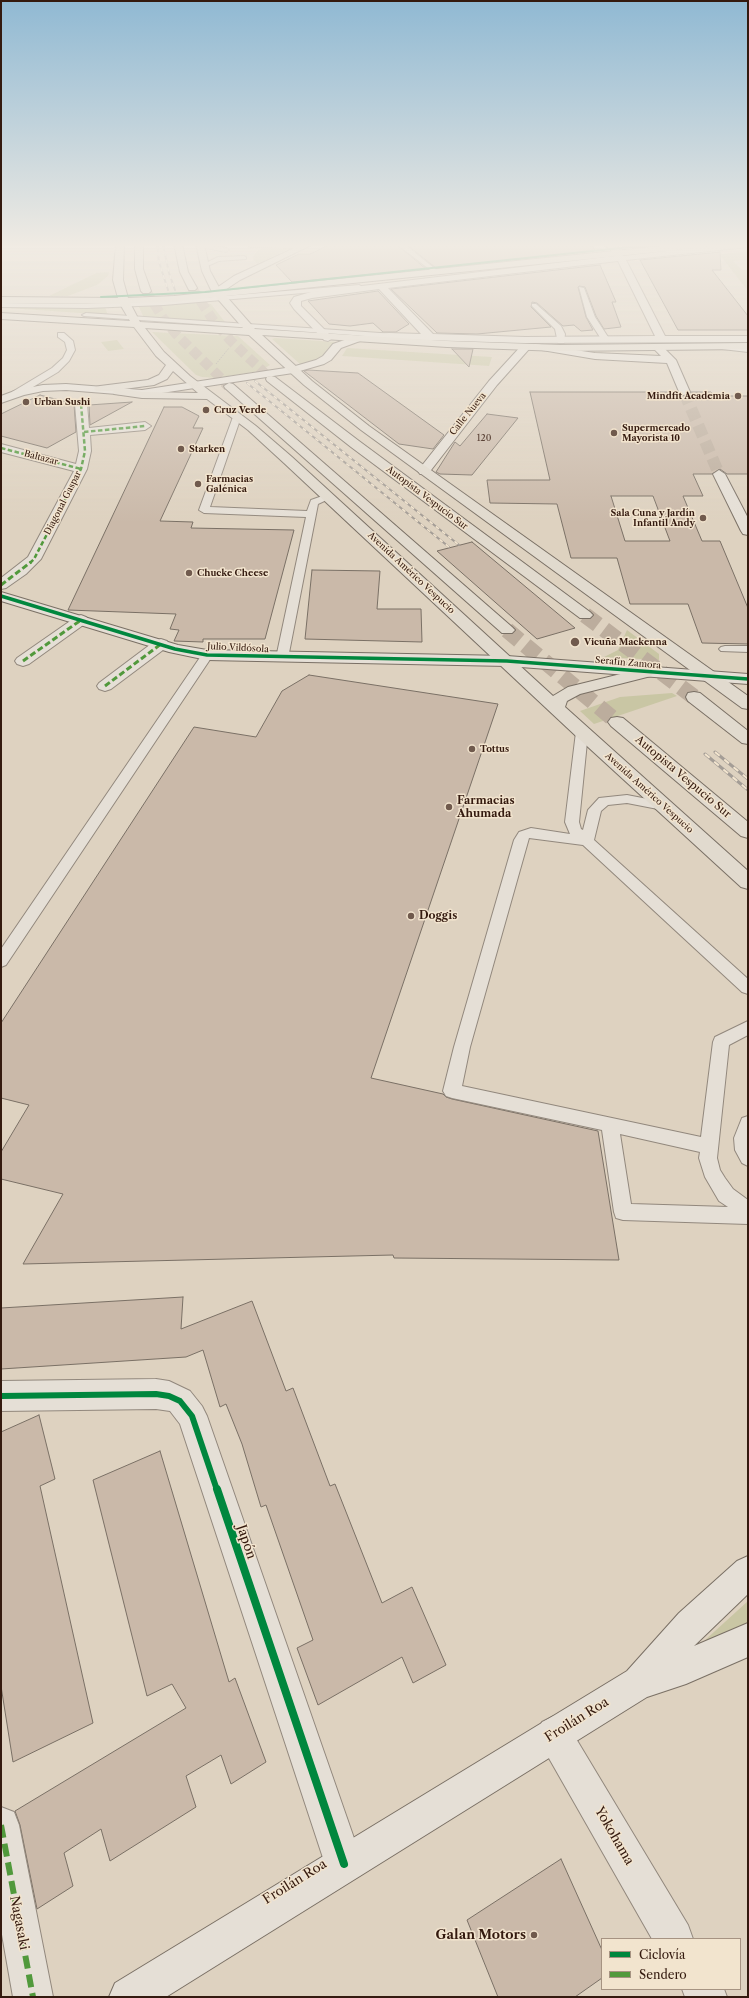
<!DOCTYPE html>
<html>
<head>
<meta charset="utf-8">
<style>
	body { margin:0 }
	#map { position:relative; width:749px; height:1998px; overflow:hidden; background:#ded2c0; font-family:"Libre Caslon Text",serif }
	canvas { display:block }
	.frame { position:absolute; inset:0; border:2px solid #341a0f; pointer-events:none }
	.legend { position:absolute; left:601px; top:1938px; width:140px; height:52px; box-sizing:border-box; background:#f2e4ce; border:1px solid #a69382; margin:0; padding:5px 7px; list-style:none; font-size:12px; color:#341a0f }
	.legend li { display:flex; align-items:center; gap:8px; height:20px }
	.legend b { width:20px; border:1px solid #a69382 }
</style>
</head>
<body>
<div id="map">
<canvas width="749" height="1998"></canvas>
<div class="frame"></div>
<ul class="legend">
<li><b style="height:5px;background:#00873e"></b>Ciclovía</li>
<li><b style="height:5px;background:#51993c"></b>Sendero</li>
</ul>
</div>
<script>
const context = document.querySelector('canvas').getContext('2d');
context.lineJoin = 'round';
function paint(path, color) { context.fillStyle = color; context.fill(path, 'evenodd'); }
const toPath = rows => new Path2D(rows.map(r => 'M' + r).join(''));
function trace(path, color, width, dash) { context.strokeStyle = color; context.lineWidth = width; context.lineCap = dash ? 'butt' : 'round'; context.setLineDash(dash || []); context.stroke(path); }
function write(font, color, halo, rows, align = 'center') {
  context.font = font + ' "Libre Caslon Text",serif'; context.lineWidth = 3; context.setLineDash([]); context.textBaseline = 'middle'; context.strokeStyle = halo; context.fillStyle = color; for (const [text, x, y, turn = 0] of rows) {
    context.save(); context.translate(x, y); context.rotate((+turn || 0) * Math.PI / 180); context.textAlign = isNaN(turn) ? turn : align; if (halo) context.strokeText(text, 0, 0); context.fillText(text, 0, 0); context.restore();
  }
}
paint(toPath([
	[262,247,276,249,291,248,257,264,253,259,255,253],
	[748,251,748,260,733,261,742,270,748,270,748,291,719,254],
	[109,272,108,276,97,285,68,296,49,296,96,273],
	[199,302,211,304,225,322,144,318,138,305],
	[10,306,105,307,108,315,8,308],
	[152,332,238,336,270,365,260,371,216,378,202,377,196,375],
	[275,338,337,342,329,347,319,360,301,365,272,339],
	[117,340,124,349,108,351,101,342],
	[347,348,492,357,489,366,342,356],
	[627,630,659,654,659,660,604,657,618,650],
	[672,693,677,696,594,724,580,711,620,697],
	[748,1601,748,1623,710,1644,693,1647,703,1642]
]), '#c9c6a4');
const building = toPath([
	[331,244,396,244,426,269,292,282,276,265,299,254,310,254,331,244],
	[406,244,592,244,595,251,436,268,406,244],
	[632,244,671,244,634,248,632,244],
	[720,252,721,270,712,270,748,316,748,330,678,330,640,260,720,252],
	[600,265,616,302,612,302,621,327,604,329,596,316,585,287,579,286,578,287,586,317,593,330,581,331,574,325,563,326,537,303,532,302,531,307,551,327,477,334,437,333,391,289,600,265],
	[378,291,409,324,396,332,383,332,373,323,350,326,329,324,308,301,378,291],
	[452,349,473,349,469,367,452,349],
	[308,370,358,373,444,435,433,449,399,444,304,371,308,370],
	[530,392,677,392,680,395,684,396,691,392,711,392,714,396,748,396,748,474,727,474,720,469,712,474,693,474,703,496,683,496,702,541,720,541,748,608,748,644,702,643,688,604,630,604,617,558,571,558,557,504,490,503,487,480,550,480,530,392],
	[611,496,653,496,670,541,625,541,611,496],
	[40,395,74,404,76,432,47,448,1,436,1,414,40,395],
	[132,402,90,425,89,405,132,402],
	[164,407,182,407,199,416,193,428,203,428,160,521,193,522,191,528,294,530,265,639,203,639,203,642,174,641,179,630,170,629,176,614,68,610,164,407],
	[487,414,518,418,472,475,440,474,436,472,455,442,460,446,487,414],
	[472,542,575,628,537,639,437,551,472,542],
	[312,570,380,571,377,609,421,609,422,642,305,639,312,570],
	[309,675,498,704,371,1078,443,1094,446,1097,452,1099,598,1131,619,1260,394,1258,393,1255,23,1264,63,1194,1,1179,1,1152,29,1105,1,1098,1,1023,194,727,256,737,282,691,309,675],
	[183,1297,181,1329,252,1301,286,1391,293,1388,330,1486,335,1484,382,1603,412,1587,446,1665,413,1683,402,1657,318,1705,297,1648,313,1640,266,1505,261,1507,242,1444,226,1404,220,1407,203,1350,186,1357,1,1369,1,1308,183,1297],
	[39,1415,55,1479,40,1486,93,1723,13,1762,1,1686,1,1432,39,1415],
	[160,1451,229,1682,235,1678,266,1762,231,1784,221,1755,186,1776,196,1807,110,1861,101,1829,64,1853,73,1886,37,1909,20,1825,15,1811,186,1708,172,1684,147,1696,93,1480,160,1451],
	[561,1859,602,1950,602,1978,575,1997,498,1997,467,1920,561,1859]
]);
paint(building, '#cab9a9');
trace(building, '#7a7065', 1);
trace(toPath([
	[684,392,719,474]
]), '#bcad9d', 12, [12, 6]);
trace(toPath([
	[192,288,213,320,230,340,271,379],
	[146,291,163,318,176,334,226,383]
]), '#bcad9d', 10, [10, 5]);
trace(toPath([
	[225,382,229,386]
]), '#bcad9d', 12, [12, 6]);
trace(toPath([
	[585,615,694,697],
	[507,630,617,722]
]), '#bcad9d', 16, [16, 8]);
const lane = toPath([
	[199,244,226,248,229,250,226,252,201,247,199,246,199,244],
	[249,244,304,244,307,246,304,248,251,247,249,246,249,244],
	[397,244,404,244,439,272,434,273,397,244],
	[244,256,246,257,246,259,219,261,205,267,202,265,218,257,244,256],
	[359,285,361,286,361,288,164,305,87,308,1,307,1,303,87,304,164,301,359,285],
	[579,287,584,288,595,317,610,340,609,342,603,342,587,317,579,287],
	[532,304,536,304,561,326,565,334,564,343,558,343,555,329,532,306,532,304],
	[86,313,395,334,399,336,395,338,84,316,82,315,86,313],
	[58,333,64,333,73,341,75,350,69,361,58,372,18,396,12,396,12,392,52,368,63,358,67,350,65,342,58,337,58,333],
	[722,345,748,348,748,352,722,349,722,345],
	[237,414,241,417,210,507,307,511,311,500,328,494,333,497,318,504,288,658,282,661,276,658,306,517,204,513,199,510,233,417,237,414],
	[725,646,748,646,748,652,721,651,719,649,721,647,725,646],
	[207,652,213,655,6,965,1,967,1,949,203,653,207,652],
	[582,728,588,732,579,822,581,829,583,830,588,810,599,798,627,795,668,803,670,806,668,809,663,810,627,803,608,805,601,811,594,840,748,979,748,994,742,992,583,845,529,838,470,1047,462,1086,701,1137,713,1042,715,1037,748,1021,748,1035,729,1045,717,1158,720,1170,725,1178,733,1189,748,1200,748,1224,623,1220,616,1218,614,1212,602,1130,452,1098,446,1096,443,1091,454,1047,514,840,519,832,531,828,570,834,565,822,576,732,582,728],
	[620,1134,700,1152,699,1158,705,1177,719,1201,728,1207,631,1204,620,1134],
	[748,1116,748,1166,742,1163,735,1150,734,1138,742,1118,748,1116]
]);
const street = toPath([
	[603,244,613,244,617,246,623,256,728,244,748,244,748,247,626,260,665,336,748,336,748,342,525,343,389,339,352,341,351,339,352,337,356,336,389,333,421,334,379,289,312,298,301,301,301,306,333,338,328,341,324,340,294,309,290,303,294,297,311,292,615,256,611,250,603,244],
	[618,261,655,336,525,337,433,334,388,288,618,261],
	[81,401,87,404,89,428,145,422,151,426,145,430,90,435,91,451,87,469,41,559,26,574,6,588,1,589,1,578,28,557,74,471,1,452,1,444,76,464,79,451,75,404,81,401],
	[81,615,86,617,89,620,86,623,29,664,23,666,17,664,15,661,17,658,76,617,81,615],
	[161,639,167,641,169,644,167,647,111,689,105,691,99,689,97,686,99,683,155,641,161,639],
	[156,1379,169,1381,190,1391,202,1406,207,1416,363,1864,357,1877,344,1883,331,1877,325,1864,180,1424,170,1411,156,1409,1,1411,1,1381,156,1379],
	[554,1716,566,1722,688,1925,693,1939,652,1939,542,1746,536,1734,542,1722,554,1716],
	[1,1807,14,1812,19,1825,53,1997,13,1997,1,1929,1,1807],
	[682,1989,724,1989,727,1997,685,1997,682,1989]
]);
const secondary = toPath([
	[303,244,313,244,240,280,225,290,222,296,216,296,214,294,218,287,234,276,303,244],
	[356,336,360,337,361,339,360,341,341,348,331,360,324,364,293,373,142,396,66,390,43,391,24,395,1,403,1,396,17,390,43,385,66,384,142,390,292,367,316,360,323,356,333,344,356,336],
	[526,344,530,346,535,344,595,353,661,356,655,350,660,347,664,348,676,360,690,392,684,395,680,394,667,363,595,359,530,348,497,385,428,474,420,474,418,471,420,468,489,381,522,345,526,344],
	[719,470,725,474,748,518,748,535,743,534,741,531,713,474,719,470],
	[1,592,178,645,207,650,507,656,748,674,748,684,507,666,207,660,169,652,1,601,1,592],
	[748,1556,748,1594,694,1646,748,1623,748,1657,686,1684,647,1697,166,1997,109,1997,115,1983,627,1671,679,1613,737,1561,748,1556]
]);
const primary = toPath([
	[116,244,124,244,123,280,128,298,174,296,212,292,202,271,196,244,204,244,210,271,221,291,683,244,709,244,705,247,226,296,255,329,447,341,560,345,748,343,748,349,560,351,447,347,262,335,312,381,369,426,748,696,748,709,742,708,361,430,304,385,249,335,145,328,164,352,190,376,256,426,292,457,553,696,568,687,645,668,651,670,653,673,651,676,580,694,567,701,565,707,748,871,748,889,741,887,576,736,284,463,248,430,207,399,142,398,114,394,113,391,96,391,94,389,96,387,100,386,148,380,159,375,166,365,156,356,134,327,1,319,1,313,130,321,120,304,1,303,1,297,118,298,113,280,116,244],
	[216,297,243,328,140,322,130,303,174,302,216,297],
	[173,371,198,393,142,392,124,389,154,385,167,379,173,371]
]);
const highway = toPath([
	[135,244,143,244,143,269,151,291,149,293,143,293,141,291,135,269,135,244],
	[174,244,182,244,188,272,197,288,195,290,189,290,180,272,174,244],
	[271,376,275,377,359,441,590,612,593,615,590,618,580,618,351,447,267,381,266,379,267,377,271,376],
	[229,383,233,384,512,627,515,630,512,633,502,633,225,388,224,386,229,383],
	[694,692,700,693,748,731,748,744,742,743,688,701,686,697,688,693,694,692],
	[617,717,623,718,748,822,748,838,741,836,611,726,608,722,611,718,617,717]
]);
trace(lane, '#92887d', 2);
trace(street, '#92887d', 2);
trace(secondary, '#7a7065', 2);
trace(primary, '#7a7065', 2);
trace(highway, '#7a7065', 2);
trace(toPath([
	[216,364,229,348]
]), '#a49d96', 1, [1.5, 1]);
paint(lane, '#e5dfd6');
paint(street, '#e5dfd6');
paint(secondary, '#e5dfd6');
paint(primary, '#e1dace');
paint(highway, '#e1dace');
const railFar1 = toPath([
	[157,244,159,262,168,290],
	[163,244,169,273,175,290],
	[255,381,459,545],
	[247,383,449,547]
]);
const rail = toPath([
	[715,752,748,779],
	[705,754,748,790]
]);
trace(railFar1, '#a49d96', 2);
trace(rail, '#a49d96', 3);
trace(railFar1, '#f2e4ce', 1.5, [4]);
trace(rail, '#f2e4ce', 2, [6]);
trace(toPath([
	[84,432,145,426],
	[1,448,81,469],
	[30,563,34,559,81,469,85,451,81,404]
]), '#51993c', 2.5, [4.5, 2.5]);
trace(toPath([
	[1,585,31,562],
	[23,661,81,620],
	[105,686,161,644]
]), '#51993c', 3, [6, 3]);
trace(toPath([
	[1,1825,33,1997]
]), '#51993c', 6, [13, 6]);
trace(toPath([
	[101,297,205,292,658,244]
]), '#00873e', 2);
trace(toPath([
	[1,596,175,649,207,655,507,661,748,679]
]), '#00873e', 3.5);
trace(toPath([
	[1,1396,156,1394,169,1396,180,1401,192,1416,217,1490]
]), '#00873e', 6);
trace(toPath([
	[217,1489,344,1864]
]), '#00873e', 8);
const sky = context.createLinearGradient(0, 0, 0, 523);
sky.addColorStop(0, '#90b9d3');
sky.addColorStop(0.47, '#f0ebe3');
sky.addColorStop(1, '#f0ebe300');
context.fillStyle = sky;
context.fillRect(0, 0, 749, 523);
for (const [x, y, r, color] of [
	[738,396,4,"#705a4d"],
	[26,402,4,"#705a4d"],
	[206,410,4,"#705a4d"],
	[614,433,4,"#705a4d"],
	[181,449,4,"#705a4d"],
	[198,484,4,"#705a4d"],
	[703,518,4,"#705a4d"],
	[189,573,4,"#705a4d"],
	[575,642,5,"#705a4d"],
	[472,749,4,"#705a4d"],
	[449,807,4,"#705a4d"],
	[411,916,4,"#705a4d"],
	[534,1935,4,"#705a4d"]
]) { const dot = new Path2D(); dot.arc(x, y, r, 0, 2 * Math.PI); context.fillStyle = color; context.fill(dot); trace(dot, '#f2e4ce', 1.5); }
write('bold 9px', '#341a0f', '#f2e4ce', [
	["Mindfit Academia",730,396,"right"],
	["Urban Sushi",34,402],
	["Cruz Verde",214,410],
	["Supermercado",622,428],
	["Mayorista 10",622,438],
	["Starken",189,449],
	["Farmacias",206,479],
	["Galénica",206,489],
	["Sala Cuna y Jardín",695,513,"right"],
	["Infantil Andy",695,523,"right"],
	["Chucke Cheese",197,573],
	["Vicuña Mackenna",584,642],
	["Tottus",480,749]
], 'left');
write('9px', '#341a0f', '#f2e4ce', [
	["Calle Nueva",468,414,-51],
	["Baltazar",41,458,15],
	["Autopista Vespucio Sur",427,498,37],
	["Diagonal Gaspar",63,503,-63],
	["Avenida Américo Vespucio",411,573,43],
	["Julio Vildósola",238,648,3],
	["Serafín Zamora",628,663,5],
	["Avenida Américo Vespucio",649,793,42]
]);
write('9px', '#5a4236', null, [
	["120",484,438]
]);
write('11px', '#341a0f', '#f2e4ce', [
	["Autopista Vespucio Sur",683,777,40]
]);
write('bold 11px', '#341a0f', '#f2e4ce', [
	["Farmacias",457,801],
	["Ahumada",457,814],
	["Doggis",419,916]
], 'left');
write('13px', '#341a0f', '#f2e4ce', [
	["Japón",246,1542,71],
	["Froilán Roa",577,1720,-32],
	["Yokohama",614,1836,60],
	["Froilán Roa",295,1882,-32],
	["Nagasaki",19,1923,79]
]);
write('bold 13px', '#341a0f', '#f2e4ce', [
	["Galan Motors",526,1935]
], 'right');
</script>
</body>
</html>
